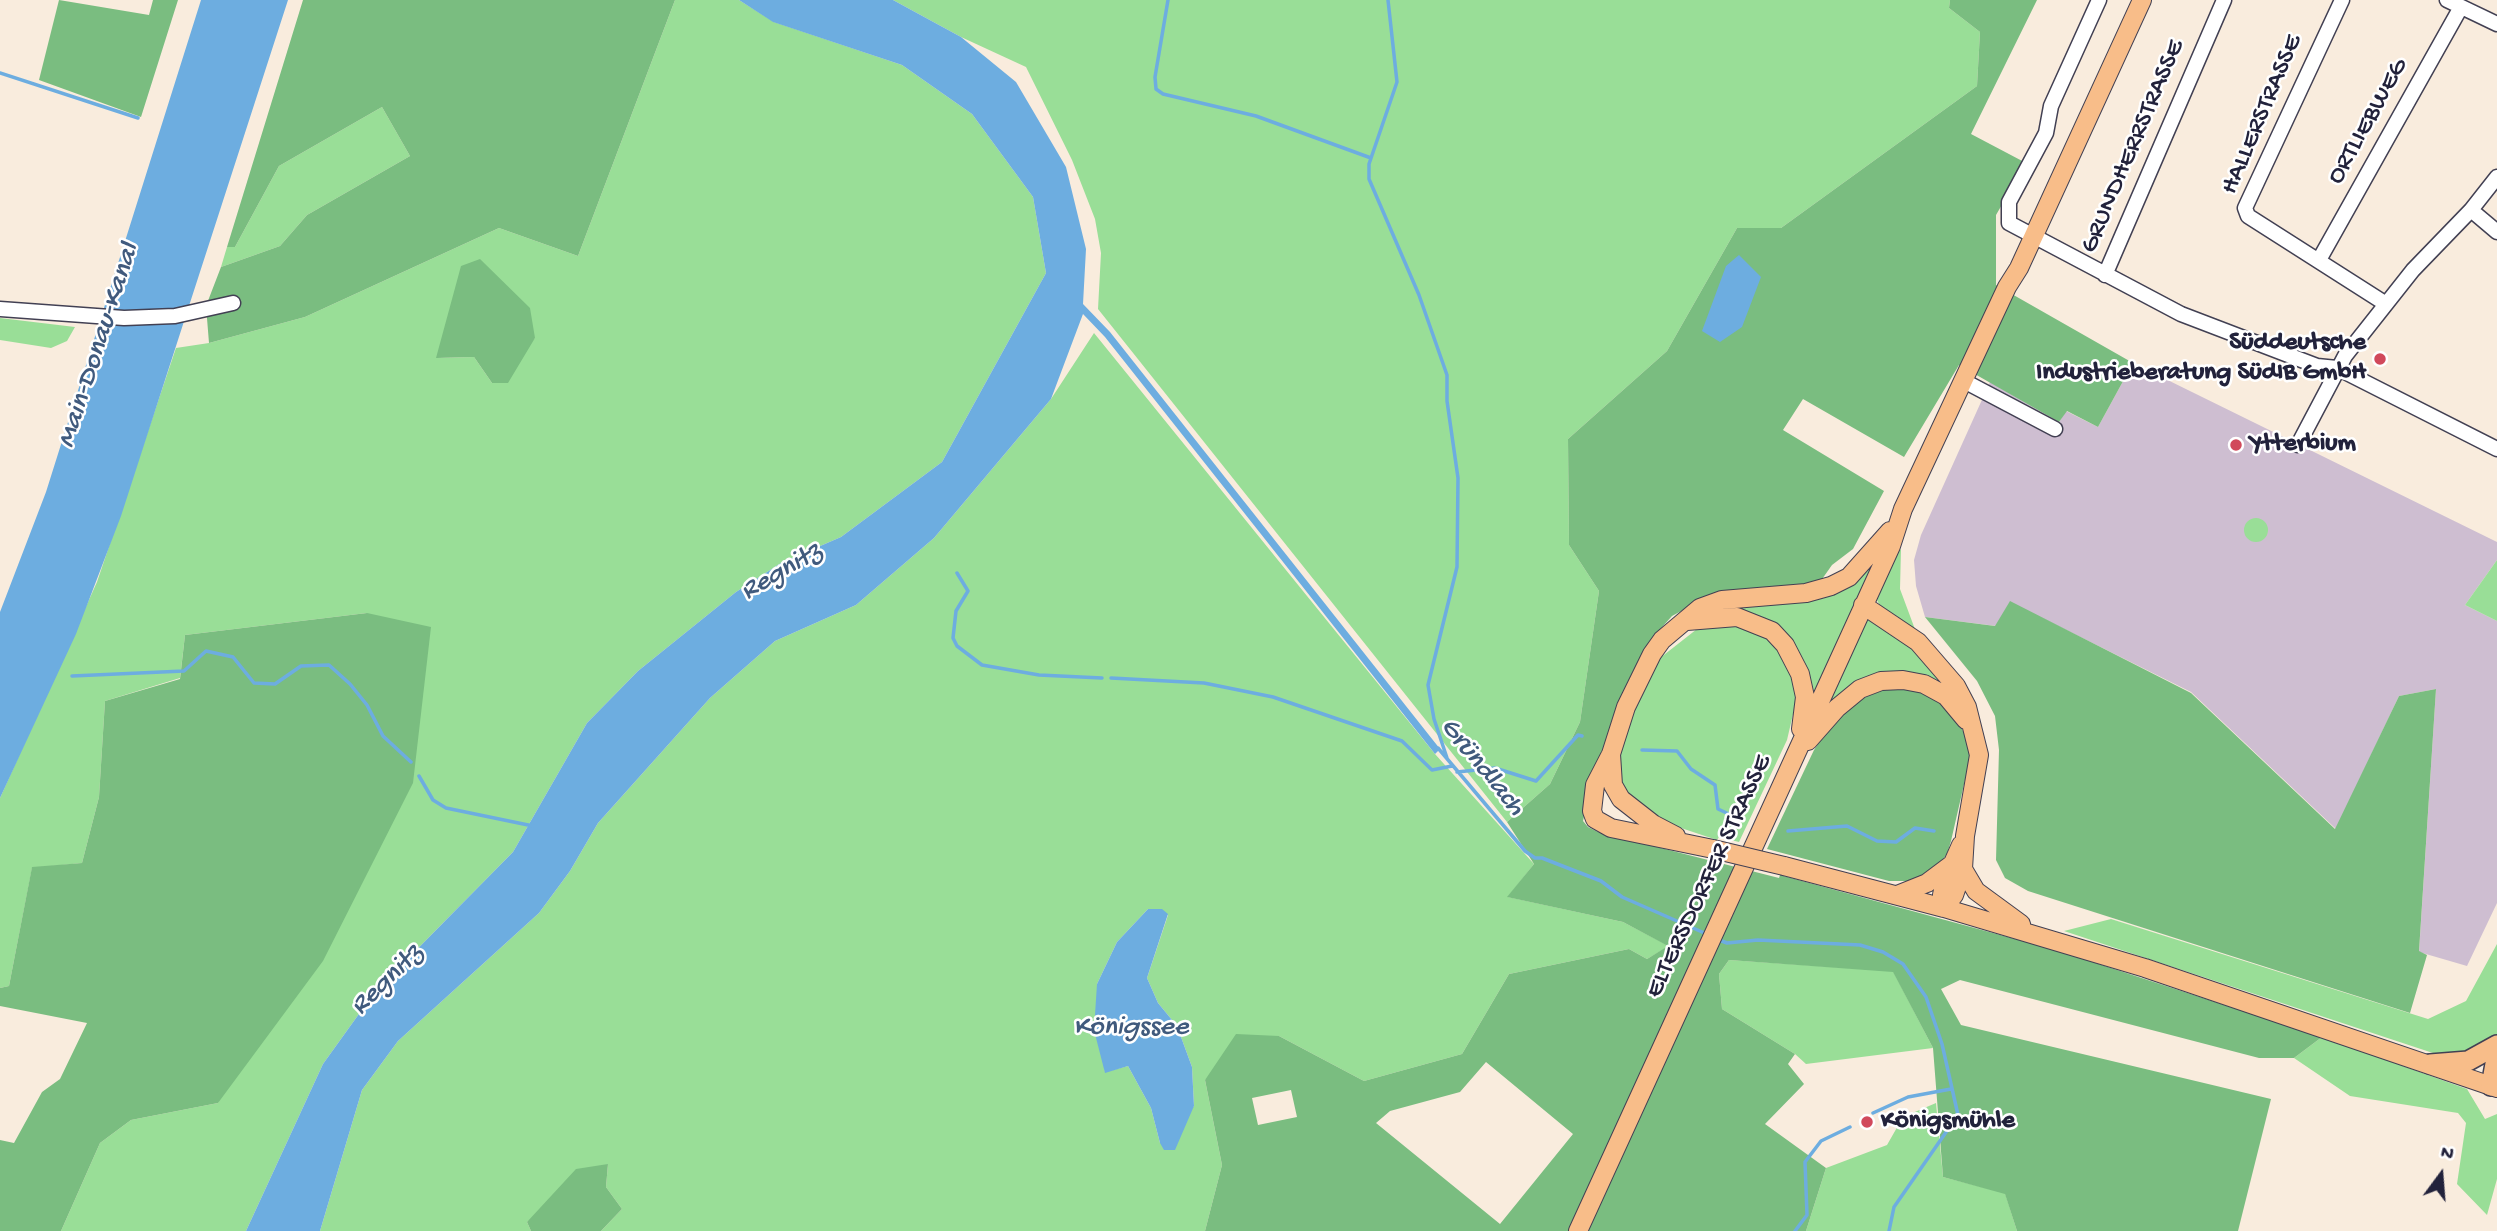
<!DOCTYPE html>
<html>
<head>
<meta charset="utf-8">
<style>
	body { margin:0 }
	#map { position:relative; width:2497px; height:1231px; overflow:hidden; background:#f9ecdd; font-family:"Gochi Hand",sans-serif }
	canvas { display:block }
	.north { position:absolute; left:2406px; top:1140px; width:70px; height:70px; -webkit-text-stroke:5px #fff; paint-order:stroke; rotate:16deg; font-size:19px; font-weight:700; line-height:28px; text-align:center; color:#22223b }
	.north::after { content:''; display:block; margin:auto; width:24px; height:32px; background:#22223b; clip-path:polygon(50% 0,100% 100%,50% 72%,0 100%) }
</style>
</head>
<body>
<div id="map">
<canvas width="2497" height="1231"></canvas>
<div class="north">N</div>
</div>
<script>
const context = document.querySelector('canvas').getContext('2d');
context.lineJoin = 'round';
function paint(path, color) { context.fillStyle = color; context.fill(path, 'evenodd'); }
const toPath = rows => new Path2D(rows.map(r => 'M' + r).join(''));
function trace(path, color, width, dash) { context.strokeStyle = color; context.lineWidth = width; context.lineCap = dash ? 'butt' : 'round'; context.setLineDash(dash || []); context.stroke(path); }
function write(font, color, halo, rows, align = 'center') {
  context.font = font + ' "Gochi Hand",sans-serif'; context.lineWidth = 5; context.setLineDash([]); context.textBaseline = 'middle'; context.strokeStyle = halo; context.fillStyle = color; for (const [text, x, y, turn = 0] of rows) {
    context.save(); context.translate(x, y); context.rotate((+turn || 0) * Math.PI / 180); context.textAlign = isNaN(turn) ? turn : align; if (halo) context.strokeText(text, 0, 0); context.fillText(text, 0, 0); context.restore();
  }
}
paint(toPath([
	[2133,363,2497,542,2497,560,2465,605,2497,621,2497,903,2467,966,2419,952,2436,689,2399,696,2336,829,2191,692,2010,602,1996,626,1925,617,1916,586,1914,560,1921,535,1990,382,2059,422,2066,411,2098,427]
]), '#cebed1');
paint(toPath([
	[675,0,739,0,774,22,902,65,972,114,1033,197,1046,273,942,462,841,537,781,563,736,592,638,671,587,723,513,852,374,993,323,1064,246,1231,61,1231,100,1143,131,1120,218,1103,367,613,185,635,180,678,105,701,99,797,82,863,32,868,9,986,0,988,0,798,97,582,176,348,209,343,305,317,499,228,578,256],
	[535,338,492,383,474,357,437,358],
	[893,0,1950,0,1949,8,1980,32,1977,86,1781,228,1737,228,1667,351,1568,439,1569,545,1599,591,1580,722,1550,784,1507,822,1098,309,1101,253,1095,219,1072,160,1026,67,961,37],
	[382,107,410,156,307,215,280,246,221,267,227,247,235,247,279,166],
	[0,318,75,327,67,341,51,348,0,340],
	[1094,333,1435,754,1534,864,1508,897,1623,922,1669,946,1647,959,1629,949,1509,974,1462,1054,1364,1081,1279,1036,1205,1080,1222,1165,1205,1231,601,1231,622,1209,606,1187,608,1164,527,1222,531,1231,320,1231,362,1090,398,1041,539,913,570,871,598,823,710,698,775,641,856,605,934,538,1051,399],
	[1148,909,1168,915,1147,978,1158,1003,1177,1026,1192,1067,1194,1106,1160,1143,1151,1108,1128,1066,1105,1072,1097,984,1117,942],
	'2244 530a12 12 0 1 1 24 0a12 12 0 1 1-24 0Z',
	[1882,546,1811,703,1794,648,1714,612,1728,605,1804,599],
	[1901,549,1900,589,1916,632,1882,610,1877,600,1893,559],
	[2497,560,2497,621,2465,605],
	[1867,616,1903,635,1948,686,1823,709],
	[1732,624,1769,638,1782,651,1793,673,1797,697,1787,740,1739,842,1719,837,1717,840,1654,819,1621,789,1615,759,1633,706,1660,658,1697,629],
	[2111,919,2428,1019,2466,1001,2497,944,2497,1036,2487,1049,2442,1056,2064,931],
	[1729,960,1893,971,1933,1048,1806,1064,1795,1054,1722,1009,1719,974],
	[2322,1037,2467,1089,2485,1119,2497,1114,2497,1179,2487,1215,2457,1184,2466,1123,2458,1113,2350,1096,2294,1058],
	[1936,1103,1943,1177,2005,1193,2017,1231,1806,1231,1826,1168,1887,1145,1903,1117]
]), '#99de97');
paint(toPath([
	[59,0,149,15,153,0,178,0,141,117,39,80],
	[303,0,675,0,578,256,499,228,305,317,209,343,206,306,221,267,280,246,307,215,410,156,382,107,279,166,235,247,227,247],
	[1950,0,2037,0,1971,134,2026,163,1996,215,1996,285,2133,363,2098,427,2067,411,2059,422,1959,365,1904,457,1803,399,1783,430,1884,491,1853,549,1832,565,1820,582,1709,596,1672,616,1654,636,1637,664,1593,778,1583,821,1588,827,1598,832,1779,878,1780,875,2059,951,2322,1037,2294,1058,2259,1058,1960,980,1941,989,1961,1025,2271,1099,2238,1231,2017,1231,2005,1194,1943,1177,1933,1048,1893,972,1729,960,1719,974,1722,1009,1795,1054,1788,1064,1804,1084,1765,1124,1826,1168,1806,1231,1205,1231,1222,1165,1205,1080,1236,1034,1279,1036,1364,1081,1462,1054,1509,974,1629,949,1647,959,1668,946,1623,922,1507,897,1534,864,1507,822,1550,784,1580,722,1599,591,1569,545,1568,439,1667,351,1737,228,1781,228,1977,86,1980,32,1949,8],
	[1486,1062,1573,1134,1500,1224,1376,1123,1390,1111,1460,1092],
	[1291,1090,1297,1117,1258,1125,1252,1098],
	[480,259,530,308,535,338,508,383,492,383,474,357,436,358,461,266],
	[2010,601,2191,693,2335,829,2399,696,2436,689,2419,951,2427,955,2410,1013,2028,891,2005,878,1996,860,1999,750,1995,716,1977,681,1925,617,1995,626],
	[367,613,431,627,413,783,323,961,218,1103,131,1120,100,1143,61,1231,0,1231,0,1140,14,1143,42,1092,60,1079,87,1023,0,1006,0,988,9,986,32,867,82,863,99,797,105,701,180,679,185,635],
	[1905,686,1936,697,1957,719,1967,739,1970,758,1951,841,1947,854,1934,871,1914,881,1889,881,1767,849,1814,750,1833,722,1851,702,1882,687],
	[608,1164,606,1187,622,1209,601,1231,531,1231,527,1222,576,1169]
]), '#7abd80');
paint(toPath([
	[201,0,288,0,121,516,76,634,0,798,0,612,46,492],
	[739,0,893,0,961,37,1016,82,1066,167,1086,249,1083,304,1110,332,1440,749,1435,754,1105,337,1083,314,1051,399,934,538,856,605,775,641,710,698,598,823,570,871,539,913,398,1041,362,1090,320,1231,246,1231,323,1064,374,993,513,852,587,723,638,671,736,592,781,563,841,537,942,462,1046,273,1033,197,972,114,902,65,773,22],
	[1739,255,1761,277,1742,327,1720,342,1702,331,1726,266],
	[1148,909,1162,909,1168,914,1147,978,1158,1003,1177,1026,1192,1067,1194,1106,1175,1150,1164,1150,1160,1143,1151,1108,1128,1066,1105,1073,1094,1030,1097,984,1117,942]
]), '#6dade0');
trace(toPath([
	[1168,0,1155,77,1156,89,1163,94,1256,116,1371,158],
	[1388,0,1397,82,1369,164,1369,179,1419,295,1447,375,1447,401,1458,478,1457,567,1428,685,1434,719,1447,758],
	[0,73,138,118],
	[957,573,968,591,956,611,953,638,957,646,982,665,1039,675,1102,678],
	[72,676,184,671,206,651,233,657,254,683,275,684,301,666,329,665,350,684,367,705,383,736,411,762],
	[1111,678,1204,683,1273,697,1402,741,1432,770,1452,766],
	[1438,748,1525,851,1535,858,1542,858,1601,881,1622,897,1709,935],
	[1642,750,1677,751,1691,769,1715,785,1718,809,1733,816],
	[1457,772,1495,768,1536,781,1578,735,1582,736],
	[419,776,433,800,446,808,533,826],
	[1788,831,1847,826,1877,841,1896,842,1915,828,1934,831],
	[1719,940,1727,943,1758,940,1860,945,1883,952,1903,964,1926,997,1942,1044,1958,1115,1894,1207,1889,1231],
	[1873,1113,1908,1097,1951,1089],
	[1795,1231,1807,1215,1805,1162,1821,1141,1850,1127]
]), '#6dade0', 3.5);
const minor = toPath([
	[2099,0,2051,106,2046,133,2009,202,2009,223,2181,314,2317,366,2337,368,2497,449],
	[2342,0,2245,208,2248,216,2386,304],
	[2447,0,2497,24],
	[2471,210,2497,232],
	[2319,260,2461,7],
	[2105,275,2224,0],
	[0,309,124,318,175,316,233,303],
	[1964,381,2055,429],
	[2298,445,2345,356,2413,270,2471,210,2497,177]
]);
const major = toPath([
	[1863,605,1918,642,1956,686,1967,707,1979,755,1965,836,1963,869,1976,891,2021,924],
	[1687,621,1737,617,1772,631,1785,645,1800,674,1805,697,1801,729],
	[1808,741,1837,708,1860,689,1881,681,1903,680,1924,684,1946,696,1966,720],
	[1611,754,1613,785,1621,799,1653,824,1676,836],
	[1713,849,1611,828,1595,819,1592,811,1595,785,1611,754,1626,707,1652,654,1662,640,1700,608,1722,600,1806,593,1831,586,1849,577,1890,531],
	[1784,866,1944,908,2145,968,2497,1088],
	[1897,895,1927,883,1951,865],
	[1944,908,1942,895,1945,881,1961,845],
	[1944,908,1954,895,1963,869],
	[1578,1231,1891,546,1903,509,2007,287,2019,268,2142,0]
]);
const highway = toPath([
	[2430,1064,2468,1061,2497,1045],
	[2491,1086,2497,1053]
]);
trace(minor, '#424053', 17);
trace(major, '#424053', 20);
trace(highway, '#424053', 22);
trace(minor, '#fff', 14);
trace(major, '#f8bd89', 18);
trace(highway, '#f8bd89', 19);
const majorBridge = toPath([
	[1713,849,1784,866]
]);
trace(majorBridge, '#424053', 20, []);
trace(majorBridge, '#f8bd89', 18);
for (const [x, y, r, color] of [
	[2380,359,7,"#d1495b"],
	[2236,445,7,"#d1495b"],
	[1867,1122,7,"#d1495b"]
]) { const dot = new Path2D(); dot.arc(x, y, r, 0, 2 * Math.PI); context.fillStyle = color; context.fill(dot); trace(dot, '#fff', 2.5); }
write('26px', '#22223b', '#fff', [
	["HALLERSTRASSE",2263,115,-67],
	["ORTLIEBWEG",2369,122,-61],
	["GRUNDHERRSTRASSE",2134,147,-67],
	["ELTERSDORFER STRASSE",1710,877,-65]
]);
write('bold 26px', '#22223b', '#fff', [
	["Süddeutsche",2366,344,"right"],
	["Industrieberatung SüdIB GmbH",2366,374,"right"],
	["Ytterbium",2250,445],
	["Königsmühle",1881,1122]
], 'left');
write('italic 28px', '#405a7d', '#fff', [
	["Main-Donau-Kanal",100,346,-72],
	["Regnitz",782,573,-30],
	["Gründlach",1481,768,51],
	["Regnitz",388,981,-44],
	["Königssee",1131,1029]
]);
</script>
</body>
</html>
